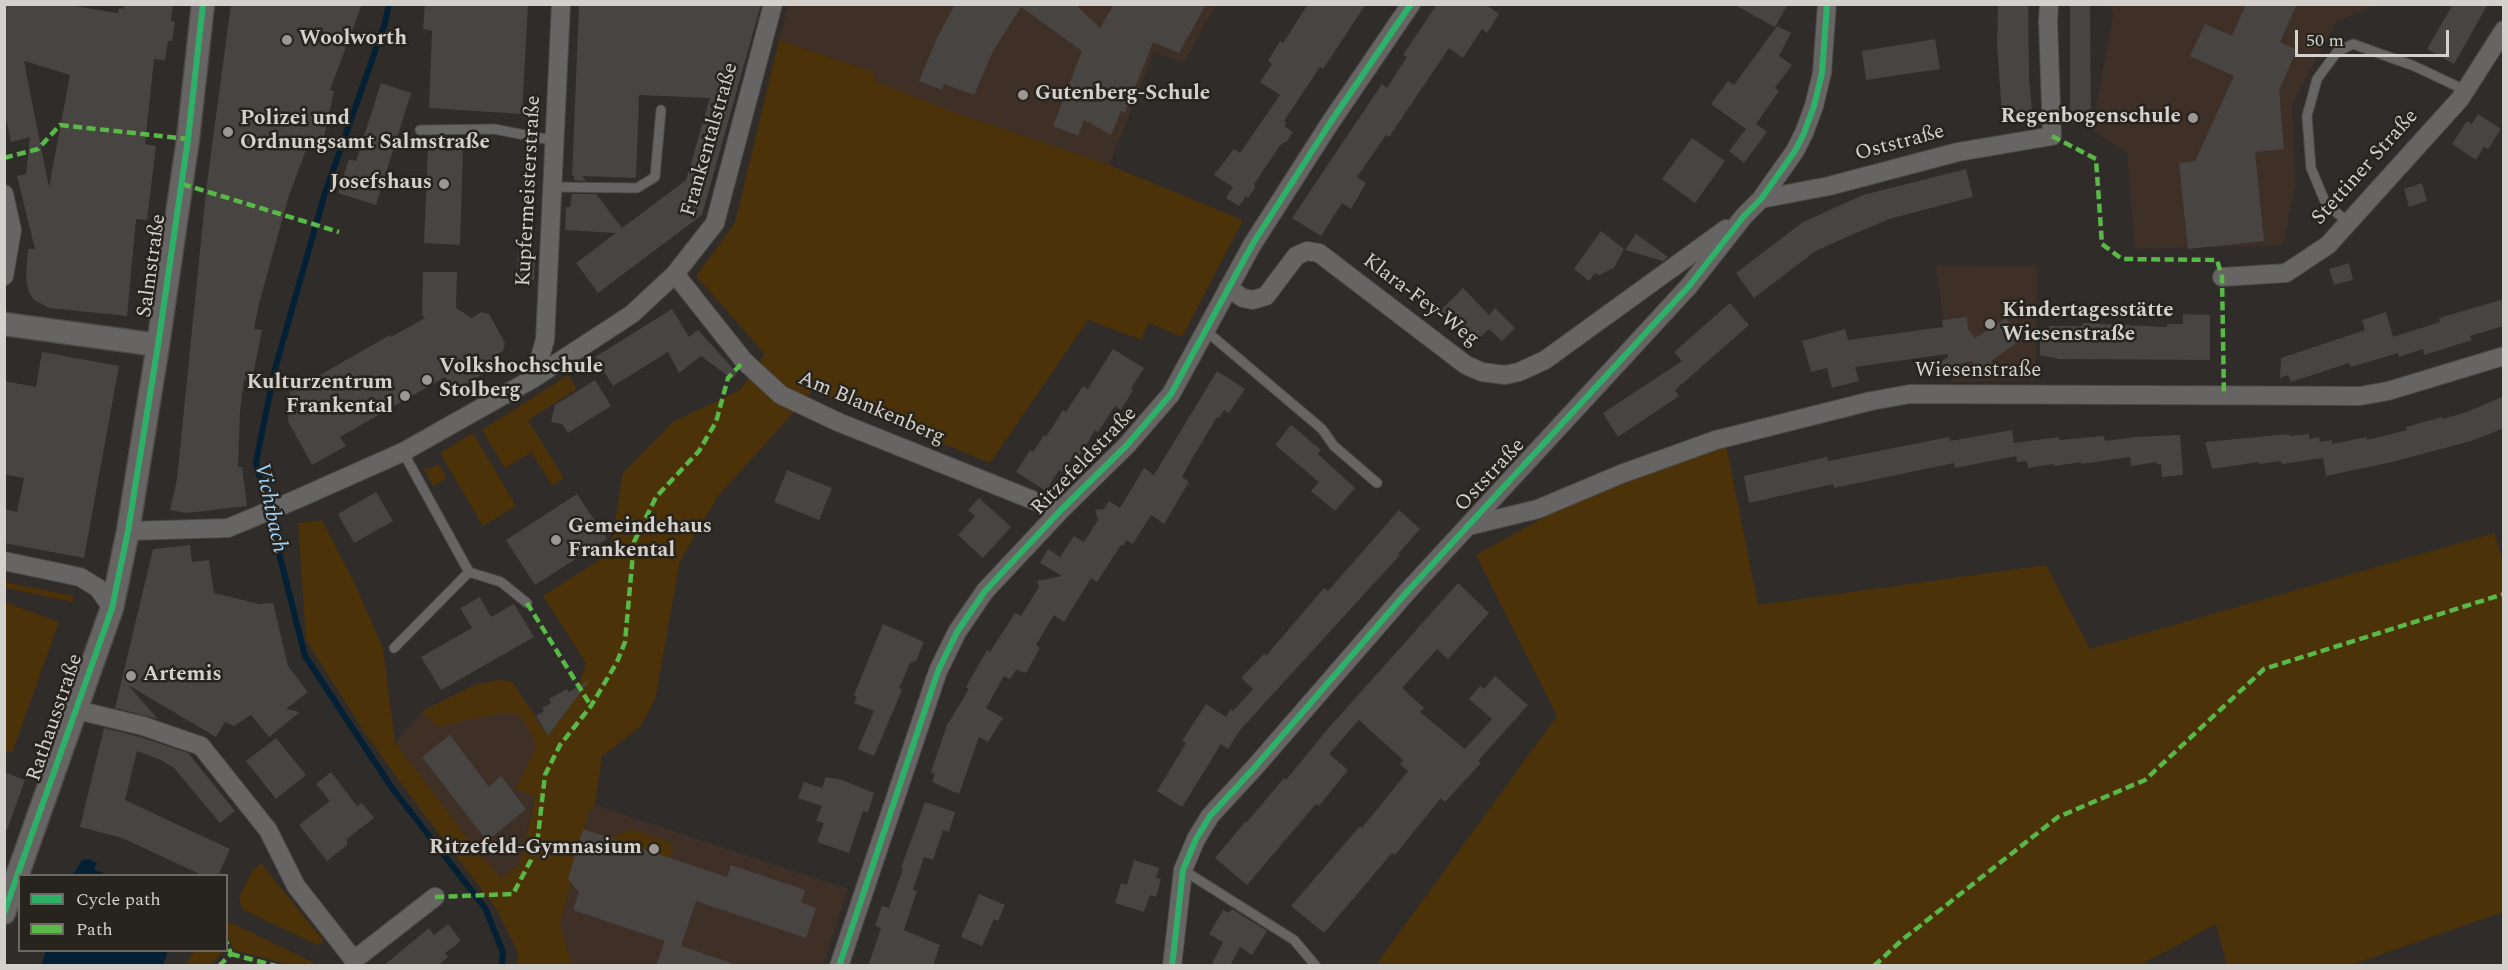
<!DOCTYPE html>
<html>
<head>
<meta charset="utf-8">
<style>
	body { margin:0 }
	#map { position:relative; width:2508px; height:970px; overflow:hidden; background:#2f2c29; font-family:Spectral,serif }
	canvas { display:block }
	.frame { position:absolute; inset:0; border:6px solid #d4d1cd; pointer-events:none }
	.legend { position:absolute; left:18px; top:874px; width:210px; height:78px; box-sizing:border-box; background:#27231d; border:2px solid #6c6963; margin:0; padding:8px 10px; list-style:none; font-size:18px; color:#d4d1cd }
	.legend li { display:flex; align-items:center; gap:12px; height:30px }
	.legend b { width:30px; border:2px solid #6c6963 }
	.scale { position:absolute; left:2295px; top:30px; width:154px; height:27px; box-sizing:border-box; border:3px solid #d4d1cd; border-top:0; padding-left:8px; font-size:18px; line-height:21px; white-space:nowrap; color:#d4d1cd; -webkit-text-stroke:4px #27231d; paint-order:stroke }
</style>
</head>
<body>
<div id="map">
<canvas width="2508" height="970"></canvas>
<div class="frame"></div>
<ul class="legend">
<li><b style="height:8px;background:#2db169"></b>Cycle path</li>
<li><b style="height:8px;background:#58b947"></b>Path</li>
</ul>
<div class="scale">50 m</div>
</div>
<script>
const context = document.querySelector('canvas').getContext('2d');
context.lineJoin = 'round';
function paint(path, color) { context.fillStyle = color; context.fill(path, 'evenodd'); }
const toPath = rows => new Path2D(rows.map(r => 'M' + r).join(''));
function trace(path, color, width, dash) { context.strokeStyle = color; context.lineWidth = width; context.lineCap = dash ? 'butt' : 'round'; context.setLineDash(dash || []); context.stroke(path); }
function write(font, color, halo, rows, align = 'center') {
  context.font = font + ' Spectral,serif'; context.lineWidth = 5; context.setLineDash([]); context.textBaseline = 'middle'; context.strokeStyle = halo; context.fillStyle = color; for (const [text, x, y, turn = 0] of rows) {
    context.save(); context.translate(x, y); context.rotate((+turn || 0) * Math.PI / 180); context.textAlign = isNaN(turn) ? turn : align; if (halo) context.strokeText(text, 0, 0); context.fillText(text, 0, 0); context.restore();
  }
}
paint(toPath([
	[788,5,1216,5,1184,63,1154,52,1109,165,945,109,875,81,874,72,779,40],
	[2111,5,2375,5,2336,22,2292,105,2295,186,2283,245,2135,249,2127,153,2092,130,2113,15],
	[1936,265,2037,266,2036,380,1952,382],
	[499,680,512,682,536,716,537,787,519,865,501,878,470,841,395,742,425,709,477,684],
	[595,805,848,889,823,965,572,965,560,925,589,810]
]), '#3f3027');
paint(toPath([
	[779,40,874,72,875,81,945,109,1109,165,1243,220,1182,337,1149,323,1141,340,1088,320,990,463,814,390,718,496,680,561,655,700,640,727,602,756,595,805,589,810,560,925,572,965,518,965,518,953,497,910,420,809,365,733,306,640,298,523,322,520,355,584,383,648,395,742,470,841,501,878,519,865,531,816,535,797,516,788,536,747,532,735,523,719,515,713,501,713,439,726,431,722,422,711,477,684,499,680,512,682,548,736,574,701,586,663,543,596,610,553,623,473,673,422,740,390,765,354,696,276,735,223],
	[568,375,577,389,528,420,564,478,552,485,531,452,505,468,482,430],
	[473,433,516,506,483,526,440,453],
	[1726,445,1758,605,2046,565,2090,649,2494,533,2504,564,2503,912,2348,966,2227,965,2216,924,2139,966,1375,966,1557,716,1476,555,1590,492],
	[438,464,447,478,433,486,423,467,429,469],
	[5,582,74,596,73,602,5,588],
	[5,602,59,622,12,753,5,751],
	[631,829,669,842,673,848,670,858,610,838],
	[261,863,324,941,317,945,242,909,239,897,253,870],
	[226,921,227,921,319,965,291,965,234,950,227,934],
	[195,950,223,950,223,951,210,965,185,965]
]), '#4c3209');
paint(toPath([
	[88,859,97,863,94,869,107,875,73,875,82,860],
	[46,951,46,950,168,951,163,965,41,965]
]), '#042034');
trace(toPath([
	[389,4,385,23,325,193,275,369,256,462,305,656,392,788,485,908,503,952,502,966]
]), '#042034', 6);
paint(toPath([
	[4,4,62,4,118,13,119,8,124,9,124,4,173,4,171,21,175,22,172,41,168,41,165,60,154,59,145,144,156,146,147,220,136,219,127,316,49,308,34,300,29,293,26,277,28,249,35,249,17,176,26,174,30,137,11,142,4,110],
	[24,61,70,75,49,187,31,97],
	[231,4,362,4,330,90,334,91,323,142,310,140,289,195,259,304,254,329,262,330,252,380,244,379,240,411,238,467,242,467,247,506,186,513,170,510,177,479,206,191],
	[425,4,528,4,522,114,429,108,432,31,423,29],
	[579,4,761,4,702,215,598,293,576,263,616,233,565,230,566,207,570,207,572,194,596,194,622,228,686,180,710,98,639,95,636,178,582,176,586,181,574,180,574,176,572,176],
	[955,4,1075,4,1100,28,1114,4,1206,4,1179,53,1153,42,1125,113,1121,111,1111,135,1084,120,1078,136,1053,126,1082,51,1021,7,993,51,974,95,944,84,942,90,919,81,937,38],
	[1308,4,1366,4,1323,69,1320,67,1284,121,1287,123,1284,126,1293,132,1287,141,1281,144,1254,184,1255,188,1248,198,1246,196,1239,206,1226,198,1233,187,1214,175,1234,149,1240,153,1280,95,1260,82,1272,64,1268,61,1280,41,1283,43],
	[1437,4,1485,4,1499,14,1487,33,1482,29,1463,58,1449,48,1389,137,1386,135,1357,177,1366,183,1351,209,1342,203,1321,236,1292,218,1382,84,1387,88,1397,72,1407,57,1403,55],
	[1733,4,1788,4,1775,27],
	[1998,4,2028,4,2029,77,2032,111,2002,114,1997,45],
	[2070,4,2090,4,2091,123,2070,123],
	[2246,4,2297,4,2280,42,2297,50,2279,90,2284,149,2255,152,2264,241,2188,249,2179,163,2195,161,2234,76,2190,56,2205,24,2232,36],
	[2453,4,2488,4,2454,64,2427,49],
	[1777,26,1791,33,1779,56,1792,65,1775,88,1779,91,1756,124,1767,132,1744,163,1729,151,1746,129,1711,104,1728,81,1734,85],
	[1935,39,1940,69,1866,80,1862,51],
	[381,83,411,93,376,205,338,193,349,159,356,161],
	[2478,114,2501,129,2488,149,2484,147,2476,160,2452,144,2467,121,2472,124],
	[1692,138,1725,161,1695,203,1662,179],
	[428,147,463,149,460,245,424,243],
	[1966,169,1973,197,1889,219,1817,250,1754,298,1736,273,1803,222,1863,195],
	[2422,183,2427,201,2409,207,2404,189],
	[1601,231,1624,249,1614,268,1599,275,1595,273,1589,281,1574,269],
	[1636,234,1668,257,1663,261,1625,250],
	[518,253,535,253,534,280,517,279],
	[2349,263,2353,280,2334,285,2329,269],
	[423,272,457,272,456,308,472,318,481,312,489,314,505,343,503,351,493,356,498,365,454,391,445,377,340,437,346,446,312,465,288,421,290,392,390,335,391,337,425,318,422,315],
	[1463,288,1489,315,1495,308,1515,328,1502,341,1489,329,1475,343,1441,310],
	[2504,299,2504,326,2470,336,2472,340,2424,355,2423,349,2399,357,2398,353,2351,367,2349,363,2291,382,2288,375,2280,378,2281,358,2365,330,2362,320,2386,312,2393,337,2440,322,2439,318],
	[1730,303,1749,325,1675,390,1679,396,1618,437,1603,413,1682,361,1674,352],
	[672,309,689,337,698,330,737,373,732,379,701,356,679,373,668,352,613,386,595,357],
	[2183,314,2210,315,2210,360,2059,359,2040,355,2040,336,2049,337,2049,326,2083,326,2083,323,2167,327,2167,324,2183,324],
	[1967,317,1968,329,1975,338,2006,318,2021,340,1991,361,1993,363,1980,372,1972,361,1929,371,1949,356,1947,354,1855,367,1859,381,1832,388,1827,368,1811,372,1802,341,1845,329,1848,340,1943,327,1942,320],
	[1113,349,1144,368,1131,388,1133,390,1121,410,1115,406,1098,432,1095,430,1079,457,1074,454,1063,472,1059,470,1046,491,1016,472,1030,450,1033,452,1044,435,1046,437,1063,410,1066,412,1083,386,1088,389],
	[42,352,119,366,84,558,4,543,4,509,17,512,24,478,4,474,4,381,36,387],
	[1217,371,1245,389,1229,413,1224,410,1219,418,1217,417,1193,457,1182,477,1189,482,1164,524,1151,515,1133,544,1126,540,1123,546,1121,545,1097,582,1091,578,1064,622,1054,615,1036,645,1040,648,1026,673,1016,670,1010,679,1004,676,986,708,1003,718,988,742,979,737,959,794,932,782,935,774,931,772,947,725,969,689,966,687,987,650,990,652,1015,613,1021,616,1039,587,1037,581,1062,576,1040,563,1048,549,1060,557,1074,536,1084,542,1098,520,1095,510,1104,509,1109,501,1120,508,1144,468,1154,475],
	[595,380,611,406,568,433,562,424,551,422,555,405],
	[2504,396,2504,428,2471,441,2392,462,2326,476,2323,458,2282,464,2281,461,2259,464,2259,462,2212,469,2205,442,2289,434,2290,436,2309,434,2309,439,2319,437,2320,442,2332,440,2332,444,2367,437,2367,440,2407,430,2406,427,2442,417,2443,419,2467,412],
	[1291,425,1321,450,1318,454,1355,488,1335,511,1311,491,1319,482,1275,445],
	[2012,430,2016,456,1955,468,1954,463,1834,488,1833,484,1749,503,1744,476,1827,457,1828,461,1949,437,1950,441],
	[2180,435,2183,475,2162,477,2161,464,2157,465,2157,462,2131,466,2130,457,2081,464,2081,462,2054,466,2054,464,2028,468,2027,461,2017,462,2014,443,2059,437,2059,440,2104,436,2105,441,2135,437],
	[787,470,832,488,819,520,774,502],
	[376,492,393,521,354,543,338,514],
	[577,494,607,539,535,585,506,540],
	[979,498,1011,527,983,558,958,535,975,516,968,510],
	[1399,510,1420,529,1398,554,1400,555,1240,730,1228,749,1221,744,1182,807,1157,791,1186,743,1182,741,1206,704,1226,717,1231,709,1233,711,1253,689,1241,678,1264,654,1266,656,1324,588,1328,591],
	[190,545,192,562,209,560,214,593,259,604,273,603,288,666,308,692,286,709,300,712,269,737,251,715,234,726,225,722,216,737,128,685,158,719,115,708,153,549],
	[1458,583,1489,613,1448,659,1437,649,1402,688,1424,708,1420,712,1465,749,1492,719,1469,699,1480,686,1484,689,1495,676,1528,705,1478,761,1481,763,1445,802,1441,798,1395,855,1392,853,1324,933,1291,906,1360,826,1362,828,1408,771,1400,764,1403,760,1359,720,1329,754,1348,770,1319,806,1316,804,1247,885,1215,858,1245,822,1246,823,1284,778,1286,780,1326,731],
	[480,597,491,617,514,604,534,637,441,690,421,657,472,628,460,608],
	[883,624,924,642,916,661,910,663,899,688,902,690,874,756,858,749,874,711,854,703,857,697,854,695],
	[590,680,574,701,548,736,536,716,544,711,542,708,551,703,549,699,567,689,569,692],
	[104,728,140,737,188,753,235,811,220,823,174,768,161,760,137,751,125,800,230,849,218,876,204,876,122,838,80,827],
	[450,735,489,787,501,776,526,809,487,841,422,757],
	[276,738,306,775,276,799,246,761],
	[4,772,25,780,7,830,4,830],
	[331,772,357,806,362,803,374,818,347,839,347,845,327,861,299,825,330,801,316,784],
	[826,777,842,780,874,793,868,812,863,811,849,853,817,842,824,823,816,821,822,806,798,798,804,782,822,788],
	[925,802,955,812,949,832,943,830,933,860,924,857,913,890,917,891,904,930,940,945,933,966,868,966,881,928,875,926,882,906,889,908,903,869,901,868],
	[583,829,727,877,731,865,805,890,801,902,816,908,806,938,696,901,681,946,731,963,730,966,656,966,665,941,573,910,579,892,568,879],
	[1134,860,1159,868,1156,878,1161,879,1156,897,1150,895,1144,912,1115,903,1121,883,1127,885],
	[979,894,1005,905,998,921,994,919,982,946,961,937],
	[1232,909,1267,931,1252,955,1240,947,1230,966,1211,966,1223,942,1209,934,1223,910,1229,913],
	[448,924,461,941,445,953,448,957,437,966,383,966,429,928,434,935]
]), '#474442');
const service = toPath([
	[420,130,494,129,556,141],
	[553,187,637,188,655,177,661,110],
	[2348,222,2326,204,2311,168,2307,116,2317,79,2337,52,2353,44,2414,66,2465,90],
	[1206,331,1322,429,1334,446,1377,483],
	[403,452,469,572,501,582,527,603],
	[394,648,469,572],
	[1183,870,1294,940,1316,966]
]);
const minor = toPath([
	[4,194,12,230,4,276],
	[1761,199,1829,186,1958,152,2052,136,2048,21,2049,4],
	[675,274,744,361,781,395,838,422,1060,511],
	[2222,277,2286,273,2328,245,2460,99,2504,30],
	[1228,288,1243,298,1253,300,1266,296,1296,256,1307,251,1319,253,1466,365,1482,372,1505,375,1519,372,1545,360,1726,229],
	[534,378,545,340,561,4],
	[1468,526,1538,509,1621,474,1716,440,1871,401,1910,394,2360,396,2388,391,2504,356],
	[128,531,228,528,295,500,403,452,534,378,632,314,675,274,715,223,773,4],
	[4,561,80,577,98,588,112,608],
	[77,710,143,726,201,746,268,830,296,886,354,960,354,966],
	[354,960,435,897],
	[839,966,938,671,957,632,985,591,1060,511,1127,445,1171,394,1252,245,1330,123,1411,4],
	[1172,966,1183,870,1196,839,1210,816,1255,767,1406,593,1689,286,1744,216,1761,199,1795,151,1804,133,1814,106,1822,73,1827,4]
]);
const tertiary = toPath([
	[4,324,158,345],
	[4,913,112,608,128,531,158,345,188,139,203,4]
]);
trace(service, '#4c4a46', 11);
trace(minor, '#4c4a46', 20);
trace(tertiary, '#4c4a46', 25);
trace(service, '#676563', 9);
trace(minor, '#676563', 18);
trace(tertiary, '#676563', 22);
trace(toPath([
	[2052,136,2096,159,2102,244,2122,259,2217,260,2222,277,2224,396],
	[4,158,38,149,60,125,188,139],
	[182,184,339,232],
	[527,603,591,706],
	[435,897,513,894,531,860,538,836,545,775,560,745,591,706,617,662,625,642,634,542,656,497,699,451,716,422,728,378,744,361],
	[231,954,276,966],
	[219,966,231,954,226,941],
	[1874,966,1902,940,2058,817,2145,780,2264,669,2504,594]
]), '#58b947', 4.5, [9, 4.5]);
trace(toPath([
	[4,913,112,608,128,531,158,345,188,139,203,4],
	[839,966,938,671,957,632,985,591,1060,511,1127,445,1171,394,1252,245,1330,123,1411,4],
	[1172,966,1183,870,1196,839,1210,816,1255,767,1406,593,1689,286,1744,216,1761,199,1795,151,1804,133,1814,106,1822,73,1827,4]
]), '#2db169', 6);
for (const [x, y, r, color] of [
	[287,40,6,"#9a9794"],
	[1023,95,6,"#9a9794"],
	[2193,118,6,"#9a9794"],
	[228,132,6,"#9a9794"],
	[444,184,6,"#9a9794"],
	[1990,324,6,"#9a9794"],
	[427,380,6,"#9a9794"],
	[405,396,6,"#9a9794"],
	[556,540,6,"#9a9794"],
	[131,676,6,"#9a9794"],
	[654,849,6,"#9a9794"]
]) { const dot = new Path2D(); dot.arc(x, y, r, 0, 2 * Math.PI); context.fillStyle = color; context.fill(dot); trace(dot, '#27231d', 2); }
write('bold 21px', '#d4d1cd', '#27231d', [
	["Woolworth",299,40],
	["Gutenberg-Schule",1035,95],
	["Regenbogenschule",2181,118,"right"],
	["Polizei und",240,120],
	["Ordnungsamt Salmstraße",240,144],
	["Josefshaus",432,184,"right"],
	["Kindertagesstätte",2002,312],
	["Wiesenstraße",2002,336],
	["Volkshochschule",439,368],
	["Stolberg",439,392],
	["Kulturzentrum",393,384,"right"],
	["Frankental",393,408,"right"],
	["Gemeindehaus",568,528],
	["Frankental",568,552],
	["Artemis",143,676],
	["Ritzefeld-Gymnasium",642,849,"right"]
], 'left');
write('21px', '#d4d1cd', '#27231d', [
	["Frankentalstraße",711,140,-74],
	["Oststraße",1900,144,-15],
	["Stettiner Straße",2366,168,-48],
	["Kupfermeisterstraße",530,191,-87],
	["Salmstraße",153,266,-82],
	["Klara-Fey-Weg",1420,301,37],
	["Wiesenstraße",1978,372],
	["Am Blankenberg",871,409,23],
	["Ritzefeldstraße",1085,462,-46],
	["Oststraße",1491,476,-47],
	["Rathausstraße",56,718,-71]
]);
write('italic 22px', '#9dd4ff', '#27231d', [
	["Vichtbach",269,508,78]
]);
</script>
</body>
</html>
